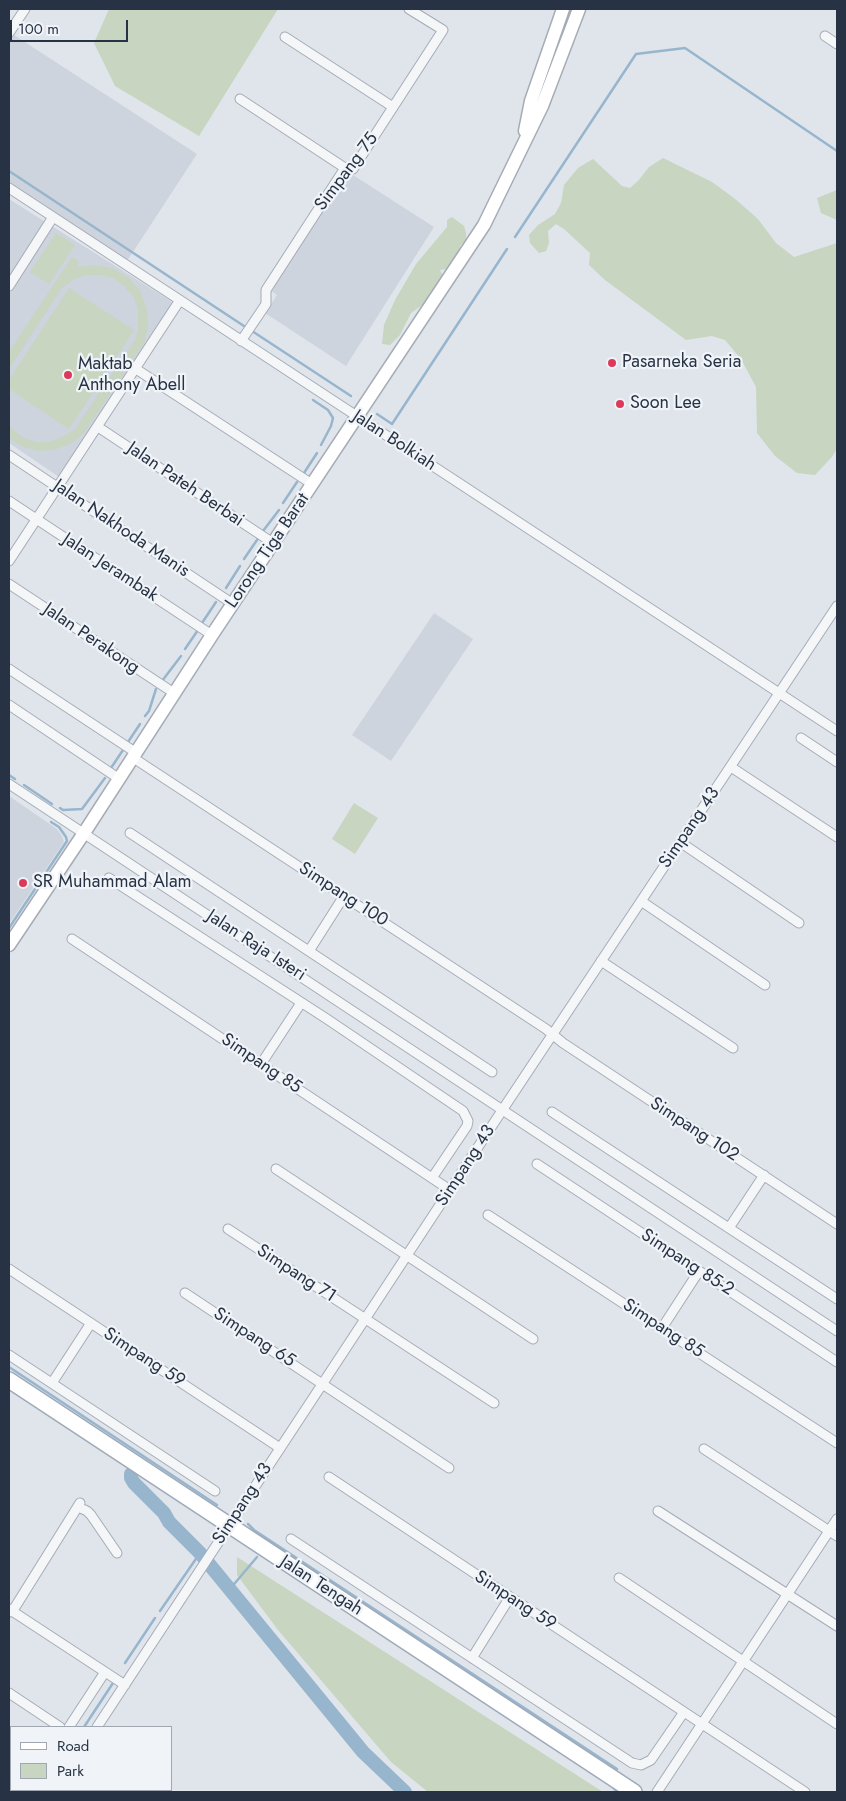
<!DOCTYPE html>
<html>
<head>
<meta charset="utf-8">
<style>
	body { margin:0 }
	#map { position:relative; width:846px; height:1801px; overflow:hidden; background:#e0e5eb; font-family:Jost,sans-serif }
	canvas { display:block }
	.frame { position:absolute; inset:0; border:10px solid #273344; pointer-events:none }
	.legend { position:absolute; left:10px; top:1726px; width:162px; height:65px; box-sizing:border-box; background:#f0f4f8; border:1px solid #a0a7b0; margin:0; padding:6px 9px; list-style:none; font-size:15px; color:#273344 }
	.legend li { display:flex; align-items:center; gap:10px; height:25px }
	.legend b { width:25px; border:1px solid #a0a7b0 }
	.scale { position:absolute; left:10px; top:20px; width:118px; height:22px; box-sizing:border-box; border:2px solid #273344; border-top:0; padding-left:6px; font-size:15px; line-height:18px; white-space:nowrap; color:#273344; -webkit-text-stroke:4px #f0f4f8; paint-order:stroke }
</style>
</head>
<body>
<div id="map">
<canvas width="846" height="1801"></canvas>
<div class="frame"></div>
<ul class="legend">
<li><b style="height:6px;background:#fff"></b>Road</li>
<li><b style="height:14px;background:#c7d5c1"></b>Park</li>
</ul>
<div class="scale">100 m</div>
</div>
<script>
const context = document.querySelector('canvas').getContext('2d');
context.lineJoin = 'round';
function paint(path, color) { context.fillStyle = color; context.fill(path, 'evenodd'); }
const toPath = rows => new Path2D(rows.map(r => 'M' + r).join(''));
function trace(path, color, width, dash) { context.strokeStyle = color; context.lineWidth = width; context.lineCap = dash ? 'butt' : 'round'; context.setLineDash(dash || []); context.stroke(path); }
function write(font, color, halo, rows, align = 'center') {
  context.font = font + ' Jost,sans-serif'; context.lineWidth = 4.5; context.setLineDash([]); context.textBaseline = 'middle'; context.strokeStyle = halo; context.fillStyle = color; for (const [text, x, y, turn = 0] of rows) {
    context.save(); context.translate(x, y); context.rotate((+turn || 0) * Math.PI / 180); context.textAlign = isNaN(turn) ? turn : align; if (halo) context.strokeText(text, 0, 0); context.fillText(text, 0, 0); context.restore();
  }
}
paint(toPath([
	[14,35,197,154,127,261,9,184,9,43],
	[353,175,434,227,346,366,265,313,277,295,270,290,343,177],
	[9,199,171,301,172,307,59,477,9,443],
	[434,613,473,639,391,761,352,735],
	[9,796,57,829,62,836,64,842,9,924]
]), '#ced4dd');
paint(toPath([
	[109,9,278,9,199,136,115,86,94,43],
	[663,158,712,182,734,198,758,219,776,243,794,257,837,243,837,449,831,458,815,475,797,473,775,456,757,433,756,387,741,359,725,340,712,336,686,340,605,280,589,265,590,253,564,229,556,224,548,231,549,243,546,251,539,253,530,243,529,235,538,225,555,214,561,203,564,185,578,168,593,159,622,186,630,188,638,181,649,167],
	[837,190,837,220,821,213,817,198],
	[452,217,464,226,466,233,466,240,460,246,458,254,447,269,440,270,444,278,431,299,411,313,400,335,390,345,382,344,384,325,395,300,416,264,447,227,447,220],
	[56,233,75,245,49,284,30,272],
	[72,257,79,262,76,267,94,265,112,268,129,278,141,292,147,310,148,328,144,343,84,433,72,443,57,449,39,451,23,447,9,438,9,425,13,430,24,438,37,442,51,441,64,436,75,429,135,340,138,330,138,309,133,296,124,286,113,278,100,275,86,275,73,280,62,288,9,369,9,352],
	[69,288,134,330,69,429,9,389,9,380],
	[354,803,378,818,355,854,332,839],
	[237,1557,603,1792,428,1792,391,1762,278,1630,237,1575]
]), '#c7d5c1');
trace(toPath([
	[9,171,247,328],
	[515,237,636,54,685,48,837,151],
	[252,331,351,396],
	[313,400,328,410,333,418,331,426,321,445],
	[377,414,392,424,507,249],
	[304,473,317,453],
	[283,503,297,482],
	[263,531,279,510],
	[244,559,259,537],
	[226,588,240,566],
	[202,623,216,602],
	[185,649,198,630],
	[162,681,181,656],
	[145,716,149,711,156,689],
	[128,742,140,724],
	[111,768,123,750],
	[9,775,15,779],
	[24,785,52,804],
	[60,808,63,810,82,809,105,778],
	[9,928,67,841,66,837,59,827,51,822],
	[9,1367,217,1505],
	[248,1524,254,1530,617,1769],
	[229,1589,235,1583,257,1557],
	[160,1611,200,1553],
	[125,1663,155,1618],
	[84,1727,113,1683],
	[611,1785,617,1792],
	[75,1790,78,1792],
	[41,1792,43,1790]
]), '#98b5ce', 2.5);
trace(toPath([
	[131,1474,131,1478,134,1483,164,1513,169,1522,200,1553,363,1752,405,1792]
]), '#98b5ce', 14);
const street = toPath([
	[9,33,25,9],
	[825,36,837,44],
	[285,37,393,107],
	[240,99,345,168],
	[345,168,353,169,443,30,409,9],
	[9,188,837,731],
	[9,286,53,217],
	[241,341,266,304,266,290,345,168],
	[136,369,312,484],
	[98,427,273,543],
	[9,455,233,604],
	[9,501,212,635],
	[9,561,180,300],
	[9,584,174,693],
	[9,669,135,752],
	[9,705,118,778],
	[801,738,837,762],
	[132,757,546,1029,563,1043,837,1224],
	[731,767,837,837],
	[9,784,837,1331],
	[130,833,492,1072],
	[680,842,799,923],
	[109,878,327,1019,463,1111,468,1121,467,1126,432,1178],
	[641,901,765,985],
	[72,939,450,1190],
	[309,951,344,896],
	[601,961,733,1048],
	[261,1064,301,1003],
	[552,1112,837,1299],
	[537,1164,837,1362],
	[276,1169,533,1339],
	[488,1215,837,1443],
	[729,1228,764,1175],
	[228,1229,494,1403],
	[9,1269,280,1448],
	[185,1293,449,1468],
	[662,1328,699,1271],
	[9,1355,215,1491],
	[52,1383,91,1323],
	[704,1449,837,1536],
	[329,1477,805,1792],
	[78,1507,87,1511,91,1515,117,1553],
	[658,1511,837,1626],
	[291,1539,632,1763,641,1765,651,1760,684,1712],
	[619,1578,837,1724],
	[9,1609,125,1685],
	[12,1612,80,1503],
	[472,1658,510,1597],
	[9,1693,60,1727],
	[69,1727,105,1672],
	[97,1727,503,1109,837,606],
	[9,1783,11,1785],
	[19,1790,22,1791,28,1790],
	[54,1792,56,1790],
	[657,1792,837,1519]
]);
const secondary = toPath([
	[525,131,531,101,563,9],
	[9,945,84,833,212,635,484,225,542,106,579,9]
]);
const primary = toPath([
	[9,1380,634,1792]
]);
trace(street, '#a5acb6', 11);
trace(secondary, '#a5acb6', 15);
trace(primary, '#9eaab8', 18);
trace(street, '#f4f6f8', 9);
trace(secondary, '#fff', 12);
trace(primary, '#fff', 15);
for (const [x, y, r, color] of [
	[612,363,5,"#dc3a5a"],
	[68,375,5,"#dc3a5a"],
	[620,404,5,"#dc3a5a"],
	[23,883,5,"#dc3a5a"]
]) { const dot = new Path2D(); dot.arc(x, y, r, 0, 2 * Math.PI); context.fillStyle = color; context.fill(dot); trace(dot, '#f0f4f8', 2); }
write('18px', '#273344', '#f0f4f8', [
	["Simpang 75",347,172,-53],
	["Jalan Bolkiah",394,441,33],
	["Jalan Pateh Berbai",185,485,34],
	["Jalan Nakhoda Manis",121,529,34],
	["Lorong Tiga Barat",268,551,-56],
	["Jalan Jerambak",110,568,33],
	["Jalan Perakong",91,639,34],
	["Simpang 43",690,828,-56],
	["Simpang 100",343,895,33],
	["Jalan Raja Isteri",256,946,33],
	["Simpang 85",261,1064,34],
	["Simpang 102",694,1130,33],
	["Simpang 43",466,1166,-57],
	["Simpang 85-2",687,1263,33],
	["Simpang 71",296,1274,33],
	["Simpang 85",663,1329,33],
	["Simpang 65",254,1338,33],
	["Simpang 59",144,1358,33],
	["Simpang 43",243,1504,-57],
	["Jalan Tengah",321,1586,33],
	["Simpang 59",515,1601,33]
]);
write('18px', '#273344', '#f0f4f8', [
	["Pasarneka Seria",622,363],
	["Maktab",78,365],
	["Anthony Abell",78,386],
	["Soon Lee",630,404],
	["SR Muhammad Alam",33,883]
], 'left');
</script>
</body>
</html>
